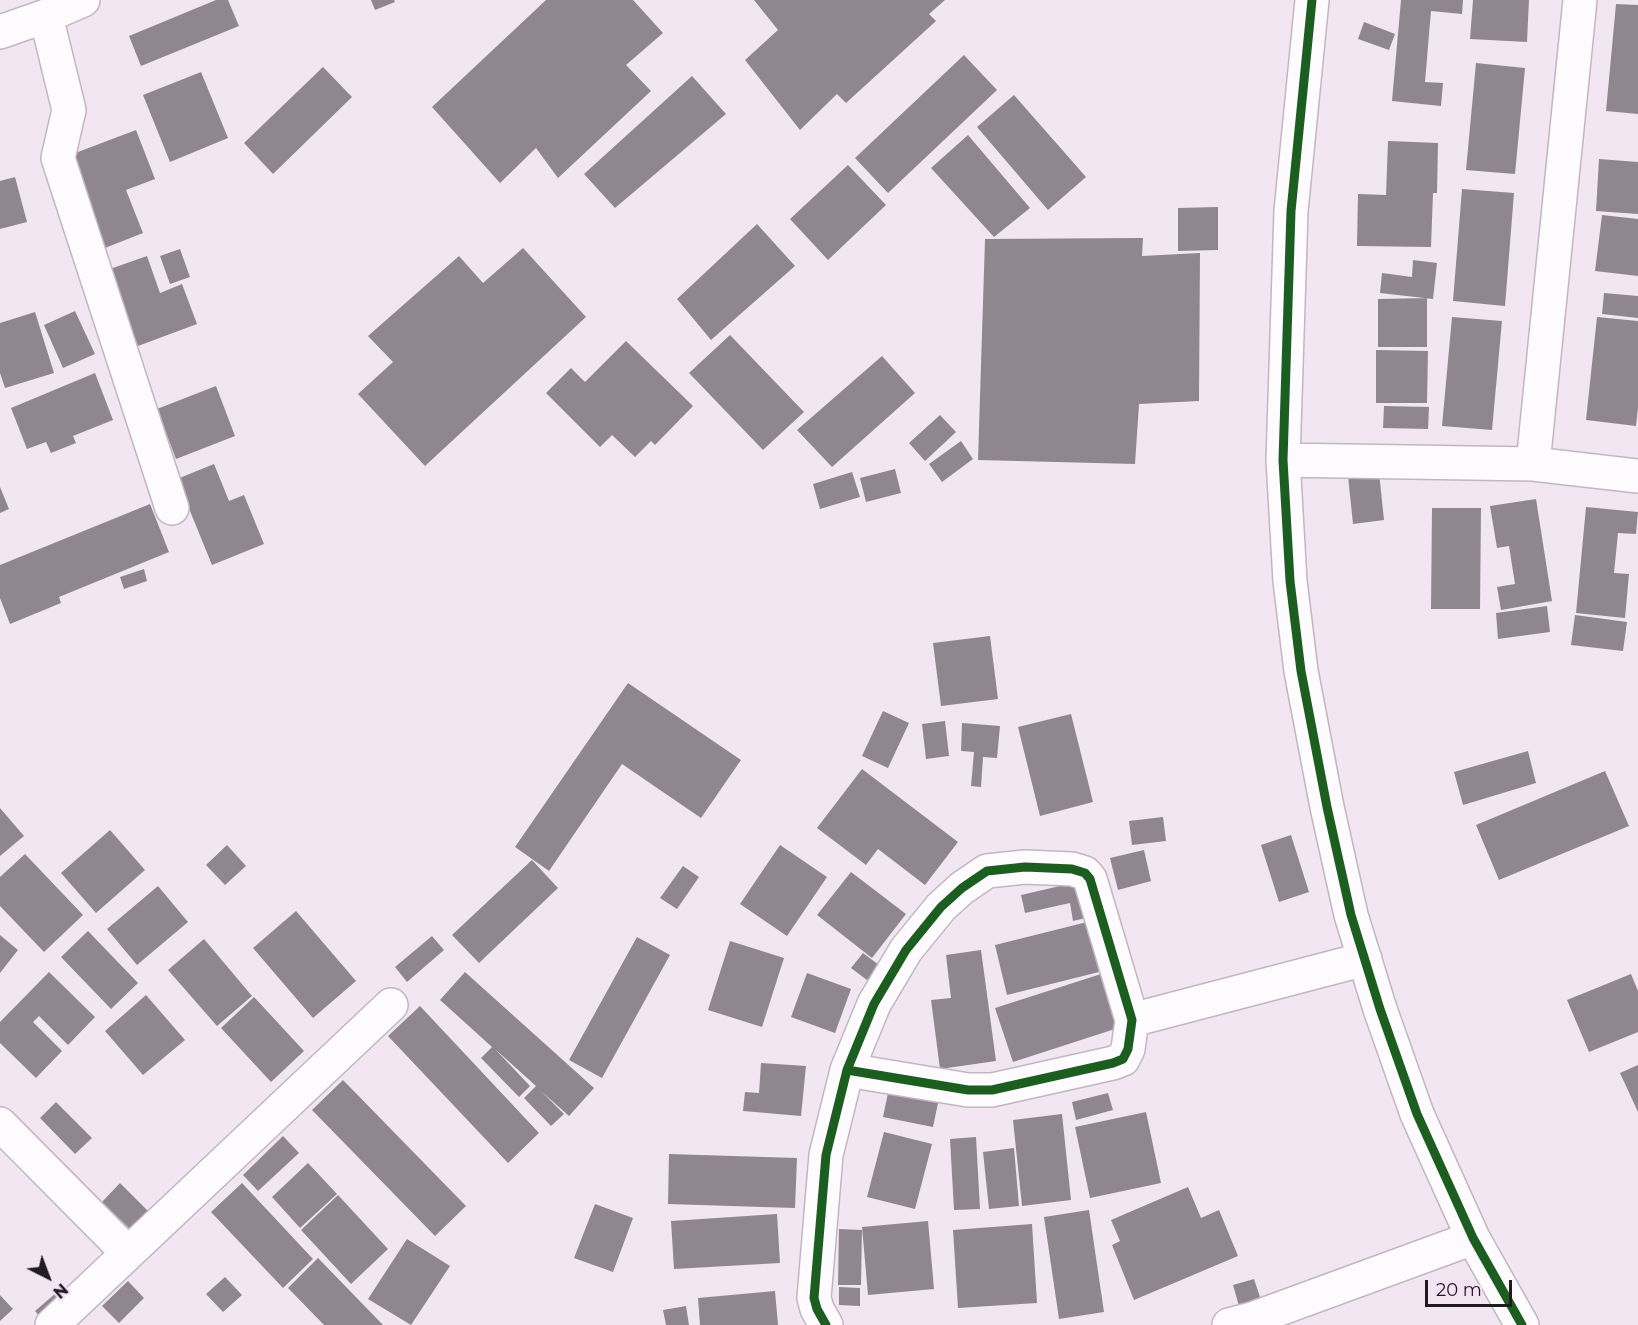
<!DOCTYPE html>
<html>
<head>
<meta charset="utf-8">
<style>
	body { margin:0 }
	#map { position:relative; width:1638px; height:1325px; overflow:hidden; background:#f2e6f2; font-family:Montserrat,sans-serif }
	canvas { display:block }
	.north { position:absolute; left:18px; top:1247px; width:60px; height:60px; -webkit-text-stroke:4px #f6e1f7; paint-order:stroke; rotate:138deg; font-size:16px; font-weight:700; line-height:24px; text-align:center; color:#211a21 }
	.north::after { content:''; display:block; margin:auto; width:21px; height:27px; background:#211a21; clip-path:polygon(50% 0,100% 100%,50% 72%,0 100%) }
	.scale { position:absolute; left:1425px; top:1280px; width:87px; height:27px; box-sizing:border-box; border:3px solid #211a21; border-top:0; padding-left:8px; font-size:18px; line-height:21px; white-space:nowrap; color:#211a21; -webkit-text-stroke:4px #f6e1f7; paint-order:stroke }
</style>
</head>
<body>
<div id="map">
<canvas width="1638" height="1325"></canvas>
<div class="north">N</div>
<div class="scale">20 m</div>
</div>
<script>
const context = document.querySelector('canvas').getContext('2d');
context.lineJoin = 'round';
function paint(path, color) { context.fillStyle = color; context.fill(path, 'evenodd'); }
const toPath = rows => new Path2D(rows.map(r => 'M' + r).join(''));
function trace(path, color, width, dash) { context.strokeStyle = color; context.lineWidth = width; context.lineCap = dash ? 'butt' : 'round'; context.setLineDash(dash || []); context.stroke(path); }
paint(toPath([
	[216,0,228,0,239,26,141,66,129,36],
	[371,0,394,0,395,2,375,10],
	[546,0,633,0,663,33,626,65,651,91,558,178,536,148,500,183,432,107],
	[754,0,945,0,929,14,936,21,846,103,837,94,800,130,745,60,778,30],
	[1401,0,1463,0,1462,14,1431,11,1425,82,1443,83,1441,106,1392,101],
	[1473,0,1529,0,1527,42,1470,39],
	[1616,4,1638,5,1638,114,1606,111],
	[1364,22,1395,34,1389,50,1358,39],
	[964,55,997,90,888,193,855,158],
	[1476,63,1525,68,1515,174,1466,170],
	[323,67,352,97,273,174,244,143],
	[201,72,228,138,170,162,143,95],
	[692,76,726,114,615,208,584,174],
	[1014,95,1086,177,1048,210,977,127],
	[136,130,155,179,126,190,143,233,105,248,70,155],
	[968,135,1030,208,994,237,931,168],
	[1388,141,1438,143,1437,193,1433,193,1431,247,1357,246,1358,194,1386,195],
	[1599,159,1638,162,1638,214,1596,211],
	[848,165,886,205,828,260,790,219],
	[15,177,27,222,0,229,0,181],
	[1462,189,1514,193,1505,306,1453,301],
	[1218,207,1218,250,1178,251,1178,208],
	[1602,215,1638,219,1638,276,1595,271],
	[757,224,795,266,711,340,677,299],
	[1143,238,1142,256,1200,253,1199,401,1139,404,1135,464,978,460,985,239],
	[523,248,586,317,425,466,358,394,393,362,368,336,459,256,483,283],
	[180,249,190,277,170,284,160,256],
	[147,256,160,293,182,284,197,324,138,346,110,269],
	[1413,260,1437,263,1433,299,1380,293,1382,273,1412,277],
	[1604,293,1638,296,1638,318,1602,314],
	[1427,298,1427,347,1378,347,1378,299],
	[75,311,95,354,63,368,44,325],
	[35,312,54,373,5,388,0,373,0,323],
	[1452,317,1502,321,1492,430,1442,426],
	[1597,317,1638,321,1638,408,1636,426,1586,420],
	[730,335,804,412,763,450,689,373],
	[626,341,693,406,655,445,651,441,635,457,612,435,600,447,546,393,571,368,585,382],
	[1376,350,1428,351,1427,403,1376,403],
	[882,356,915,393,832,467,797,430],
	[95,373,113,420,73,436,76,443,51,453,46,442,27,449,11,408],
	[216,386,235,436,176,459,157,409],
	[1384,406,1429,407,1428,429,1383,428],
	[940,415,956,432,925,461,909,443],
	[961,441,973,459,942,482,929,464],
	[214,464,229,501,244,495,264,544,212,565,177,479],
	[895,469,901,493,866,502,860,478],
	[852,472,860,497,820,509,813,484],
	[1379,472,1384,520,1353,524,1348,476],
	[0,487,9,509,0,513],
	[1536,499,1552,601,1501,610,1497,587,1515,584,1509,546,1497,548,1490,506],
	[150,504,169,552,59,597,61,603,10,624,0,598,0,565],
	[1586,507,1638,512,1636,534,1618,533,1614,573,1629,574,1625,618,1576,613],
	[1432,508,1481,508,1480,609,1431,609],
	[144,569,147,581,124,589,120,577],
	[1547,606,1550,632,1498,639,1496,613],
	[1575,615,1627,622,1623,651,1571,645],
	[990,636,998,699,941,706,933,643],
	[628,683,741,760,701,818,622,764,549,871,515,847],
	[883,711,909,723,888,768,862,756],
	[1071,714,1093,802,1040,816,1018,727],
	[945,721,949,756,926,759,922,724],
	[962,723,1000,726,997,758,983,757,981,787,971,786,974,752,961,751],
	[1528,751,1536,783,1463,805,1454,772],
	[862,769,958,842,925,885,878,849,866,865,817,828],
	[1605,771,1629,826,1499,880,1476,825],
	[0,808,24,836,0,856],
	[1163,817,1166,841,1132,845,1129,821],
	[110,830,145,870,96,913,61,873],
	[1291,835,1309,892,1279,902,1261,845],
	[227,845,246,866,225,885,206,865],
	[780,845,827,877,787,936,740,904],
	[1144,850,1151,881,1118,890,1110,858],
	[25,854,83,915,44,952,0,906,0,877],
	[532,860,558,888,479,963,452,935],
	[683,866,699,877,677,909,660,898],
	[851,872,906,914,872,958,817,915],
	[1086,880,1094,916,1073,921,1070,903,1025,913,1021,895],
	[158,886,188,922,137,965,107,929],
	[296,911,356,981,313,1018,253,948],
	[1087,922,1099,972,1007,995,995,945],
	[88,931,138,983,111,1009,61,957],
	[0,935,18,950,0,973],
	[432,936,444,950,407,982,395,967],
	[637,937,670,955,602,1078,569,1060],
	[204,939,252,996,217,1026,168,970],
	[730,941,784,958,762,1027,708,1010],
	[981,950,996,1061,940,1069,931,1000,951,998,946,955],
	[863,953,879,965,867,980,851,968],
	[49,972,95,1017,68,1045,39,1016,33,1022,62,1051,36,1078,0,1043,0,1022],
	[465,972,594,1088,569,1116,541,1091,564,1114,551,1126,524,1098,536,1086,495,1049,530,1086,519,1097,481,1058,492,1047,440,1000],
	[807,973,851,989,835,1033,791,1017],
	[1101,974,1118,1028,1013,1062,995,1008],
	[1631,974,1638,991,1638,1032,1589,1052,1567,1000],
	[146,995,185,1040,143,1075,105,1031],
	[254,997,304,1051,271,1082,221,1028],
	[420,1006,539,1133,508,1163,388,1036],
	[761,1063,806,1066,801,1116,743,1111,745,1092,759,1093],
	[1638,1065,1638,1112,1620,1073],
	[343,1080,466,1206,435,1236,312,1110],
	[888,1093,938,1103,933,1127,883,1117],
	[1108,1093,1113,1110,1076,1120,1072,1102],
	[56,1102,92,1138,75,1154,40,1118],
	[1146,1112,1161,1183,1090,1198,1075,1127],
	[1062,1114,1071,1200,1022,1206,1013,1120],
	[884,1132,932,1144,915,1209,867,1197],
	[283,1136,299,1153,258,1191,243,1175],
	[976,1137,980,1209,954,1210,950,1139],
	[1014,1148,1019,1206,989,1209,983,1152],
	[669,1154,797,1158,795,1208,668,1204],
	[308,1163,337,1194,300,1228,272,1197],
	[120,1183,148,1211,130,1229,102,1202],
	[242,1183,313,1259,283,1288,211,1212],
	[1188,1187,1201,1218,1219,1210,1238,1256,1134,1300,1112,1245,1120,1241,1111,1220],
	[338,1195,388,1249,351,1284,301,1230],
	[595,1204,633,1218,613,1272,574,1258],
	[1089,1210,1104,1312,1059,1319,1044,1217],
	[777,1214,780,1263,674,1269,671,1221],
	[928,1221,934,1289,868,1295,862,1227],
	[1032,1224,1037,1303,958,1308,953,1230],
	[839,1229,862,1230,861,1285,838,1285],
	[407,1239,450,1266,411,1325,368,1299],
	[318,1258,383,1325,324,1325,288,1288],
	[225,1277,242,1295,223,1312,206,1294],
	[1254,1279,1261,1300,1239,1306,1233,1285],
	[128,1281,144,1298,119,1323,102,1306],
	[63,1287,73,1299,45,1323,35,1311],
	[839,1287,860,1288,860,1306,839,1305],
	[775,1291,778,1325,700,1325,698,1298],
	[0,1295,13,1309,0,1321],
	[686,1306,689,1325,666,1325,663,1310]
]), '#908690');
const minor = toPath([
	[1312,0,1291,211,1283,460,1290,581,1301,671,1327,807,1351,915,1380,1009,1417,1114,1473,1238,1522,1325],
	[46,16,69,110,58,158,172,508],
	[0,32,46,16,83,0],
	[1283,460,1533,464,1638,476],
	[1533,464,1580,0],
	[1132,1020,1365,959],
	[0,1124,128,1253],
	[52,1325,391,1005],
	[826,1325,817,1309,814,1298,826,1155,847,1070,874,1004,906,950,941,907,962,888,987,871,1025,867,1072,869,1085,873,1090,879,1132,1020,1128,1049,1123,1059,1113,1063,992,1090,968,1090,847,1070],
	[1229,1325,1252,1319,1473,1238]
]);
trace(minor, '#c0b7c0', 36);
trace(minor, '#fdfbfd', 33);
trace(toPath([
	[1312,0,1291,211,1283,460,1290,581,1301,671,1327,807,1351,915,1380,1009,1417,1114,1473,1238,1522,1325],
	[826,1325,817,1309,814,1298,826,1155,847,1070,874,1004,906,950,941,907,962,888,987,871,1025,867,1072,869,1085,873,1090,879,1132,1020,1128,1049,1123,1059,1113,1063,992,1090,968,1090,847,1070]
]), '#1b5e20', 9);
</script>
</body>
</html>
